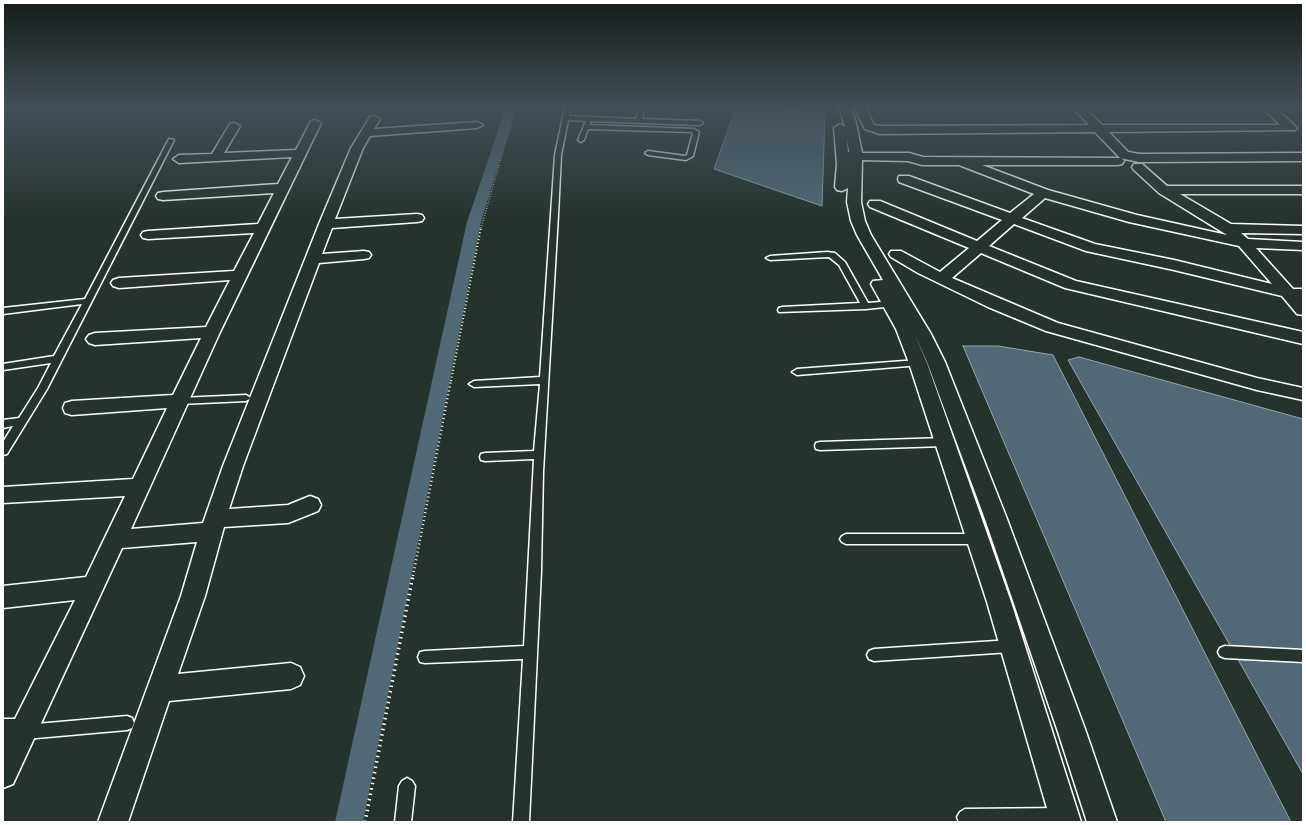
<!DOCTYPE html>
<html>
<head>
<meta charset="utf-8">
<style>
	body { margin:0 }
	#map { position:relative; width:1306px; height:825px; overflow:hidden; background:#26332d; font-family:Mynerve,sans-serif }
	canvas { display:block }
	.frame { position:absolute; inset:0; border:4px solid #fff; pointer-events:none }
</style>
</head>
<body>
<div id="map">
<canvas width="1306" height="825"></canvas>
<div class="frame"></div>
</div>
<script>
const context = document.querySelector('canvas').getContext('2d');
context.lineJoin = 'round';
function paint(path, color) { context.fillStyle = color; context.fill(path, 'evenodd'); }
const toPath = rows => new Path2D(rows.map(r => 'M' + r).join(''));
function trace(path, color, width, dash) { context.strokeStyle = color; context.lineWidth = width; context.lineCap = dash ? 'butt' : 'round'; context.setLineDash(dash || []); context.stroke(path); }
const water = toPath([
	[736,107,763,107,825,114,822,206,714,169,736,107],
	[963,346,998,346,1053,355,1291,822,1166,822,963,346],
	[1079,357,1303,419,1303,774,1068,360,1079,357]
]);
paint(water, '#506975');
trace(water, '#96a5ac', 1);
paint(toPath([
	[506,107,516,107,481,222,363,822,335,822,467,222,506,107]
]), '#506975');
const lane = toPath([
	[565,107,571,107,569,116,636,119,639,107,645,107,642,119,700,121,703,123,700,125,590,121,590,125,694,129,699,132,693,156,686,160,648,155,645,153,648,151,685,156,687,155,693,133,691,132,588,129,584,140,581,142,578,140,586,121,568,120,561,155,558,215,543,472,541,571,529,822,513,822,523,659,425,663,420,662,418,657,420,652,425,651,524,646,534,459,485,461,481,460,480,457,481,454,485,453,534,451,540,384,474,387,469,384,474,381,540,377,555,155,565,107],
	[169,139,174,140,47,389,7,454,3,455,3,442,13,426,3,428,3,420,19,418,38,388,51,363,3,370,3,364,54,356,82,304,3,314,3,308,85,299,169,139],
	[827,252,835,253,845,262,868,303,891,301,895,304,894,306,866,309,779,312,778,310,779,308,782,307,860,303,839,265,829,257,770,260,766,258,770,256,827,252],
	[918,360,921,361,923,363,921,365,797,375,792,372,797,369,918,360],
	[246,395,251,398,246,401,180,404,175,401,180,398,246,395],
	[945,438,949,439,950,442,949,445,945,446,820,450,816,449,815,446,816,443,820,442,945,438],
	[846,534,977,534,981,536,983,539,981,542,977,544,846,544,842,542,840,539,842,536,846,534],
	[1011,640,1016,642,1018,646,1016,650,1011,652,874,661,869,659,867,655,869,651,874,649,1011,640],
	[1225,646,1303,650,1303,662,1225,658,1220,656,1218,652,1220,648,1225,646],
	[127,716,132,718,134,723,132,728,127,730,25,739,20,737,18,732,20,727,25,725,127,716],
	[407,778,412,781,415,786,411,822,395,822,399,786,402,781,407,778],
	[1061,808,1066,811,1069,816,1065,822,959,822,957,817,960,812,965,809,1061,808]
]);
const street = toPath([
	[839,107,850,107,856,123,862,153,909,153,923,157,1122,158,1124,161,1122,164,1118,165,982,165,1048,190,1137,215,1227,235,1159,193,1134,170,1132,167,1134,164,1142,164,1167,186,1303,186,1303,194,1180,194,1231,224,1303,226,1303,234,1241,233,1248,239,1303,242,1303,250,1256,248,1293,289,1303,289,1303,315,1297,314,1282,296,1174,270,1086,251,1014,224,989,246,1076,281,1303,332,1303,344,1065,288,981,253,952,278,1058,323,1257,378,1303,388,1303,400,1257,390,1046,331,988,307,918,273,891,257,889,254,891,251,901,251,940,272,969,248,870,207,868,204,870,201,880,201,977,241,1002,220,899,182,898,179,899,176,909,176,1010,213,1034,194,959,165,922,165,908,161,862,160,861,202,865,221,871,235,931,334,945,362,1007,519,1085,729,1117,822,1087,822,1057,729,985,519,927,362,915,335,927,363,1011,602,1081,822,1051,822,987,602,909,363,896,329,871,284,873,281,883,280,857,235,851,221,847,202,848,188,842,191,837,190,835,187,837,164,834,128,840,124,845,127,839,107],
	[847,139,849,152,848,152,847,139],
	[1045,198,1129,222,1239,246,1272,284,1174,260,1095,244,1022,218,1045,198],
	[854,107,865,107,874,125,880,126,1089,125,1072,107,1084,107,1102,125,1280,125,1262,107,1274,107,1295,126,1297,128,1295,130,1109,132,1128,152,1140,154,1303,153,1303,161,1139,162,1120,158,1095,132,880,134,865,129,854,107],
	[374,116,380,119,374,129,477,122,483,125,477,128,370,136,363,148,335,219,417,214,422,215,424,218,422,221,417,222,332,228,322,254,364,251,369,252,371,255,369,258,364,259,319,263,243,466,229,509,288,505,310,496,318,499,321,505,318,511,288,523,224,527,205,596,178,674,291,663,300,667,304,676,300,685,291,689,169,701,128,822,98,822,181,596,197,542,122,548,13,784,3,788,3,719,15,719,75,600,3,608,3,586,86,577,125,496,3,503,3,487,133,479,167,408,72,415,65,413,63,408,65,403,72,401,173,395,201,338,95,345,89,343,86,339,89,335,95,333,206,327,230,280,119,288,113,286,111,283,113,280,119,278,234,271,254,233,148,239,143,238,141,235,143,232,148,231,258,224,274,193,163,200,158,199,156,196,158,193,163,192,278,184,292,157,179,163,173,159,179,155,212,154,230,124,234,123,240,126,224,153,296,150,311,121,315,120,321,123,220,332,131,529,203,523,223,466,319,224,351,148,370,117,374,116]
]);
trace(lane, '#fff', 3);
trace(street, '#fff', 3);
trace(toPath([
	[481,228,516,107]
]), '#fff', 1.5, [0.5, 2]);
trace(toPath([
	[451,381,481,227]
]), '#fff', 2, [1, 2.5]);
trace(toPath([
	[413,576,451,380]
]), '#fff', 2.5, [1, 3]);
trace(toPath([
	[365,822,413,575]
]), '#fff', 3.5, [1.5, 4]);
paint(lane, '#26332d');
paint(street, '#26332d');
const sky = context.createLinearGradient(0, 0, 0, 223);
sky.addColorStop(0, '#151c19');
sky.addColorStop(0.48, '#415057');
sky.addColorStop(1, '#41505700');
context.fillStyle = sky;
context.fillRect(0, 0, 1306, 223);
</script>
</body>
</html>
